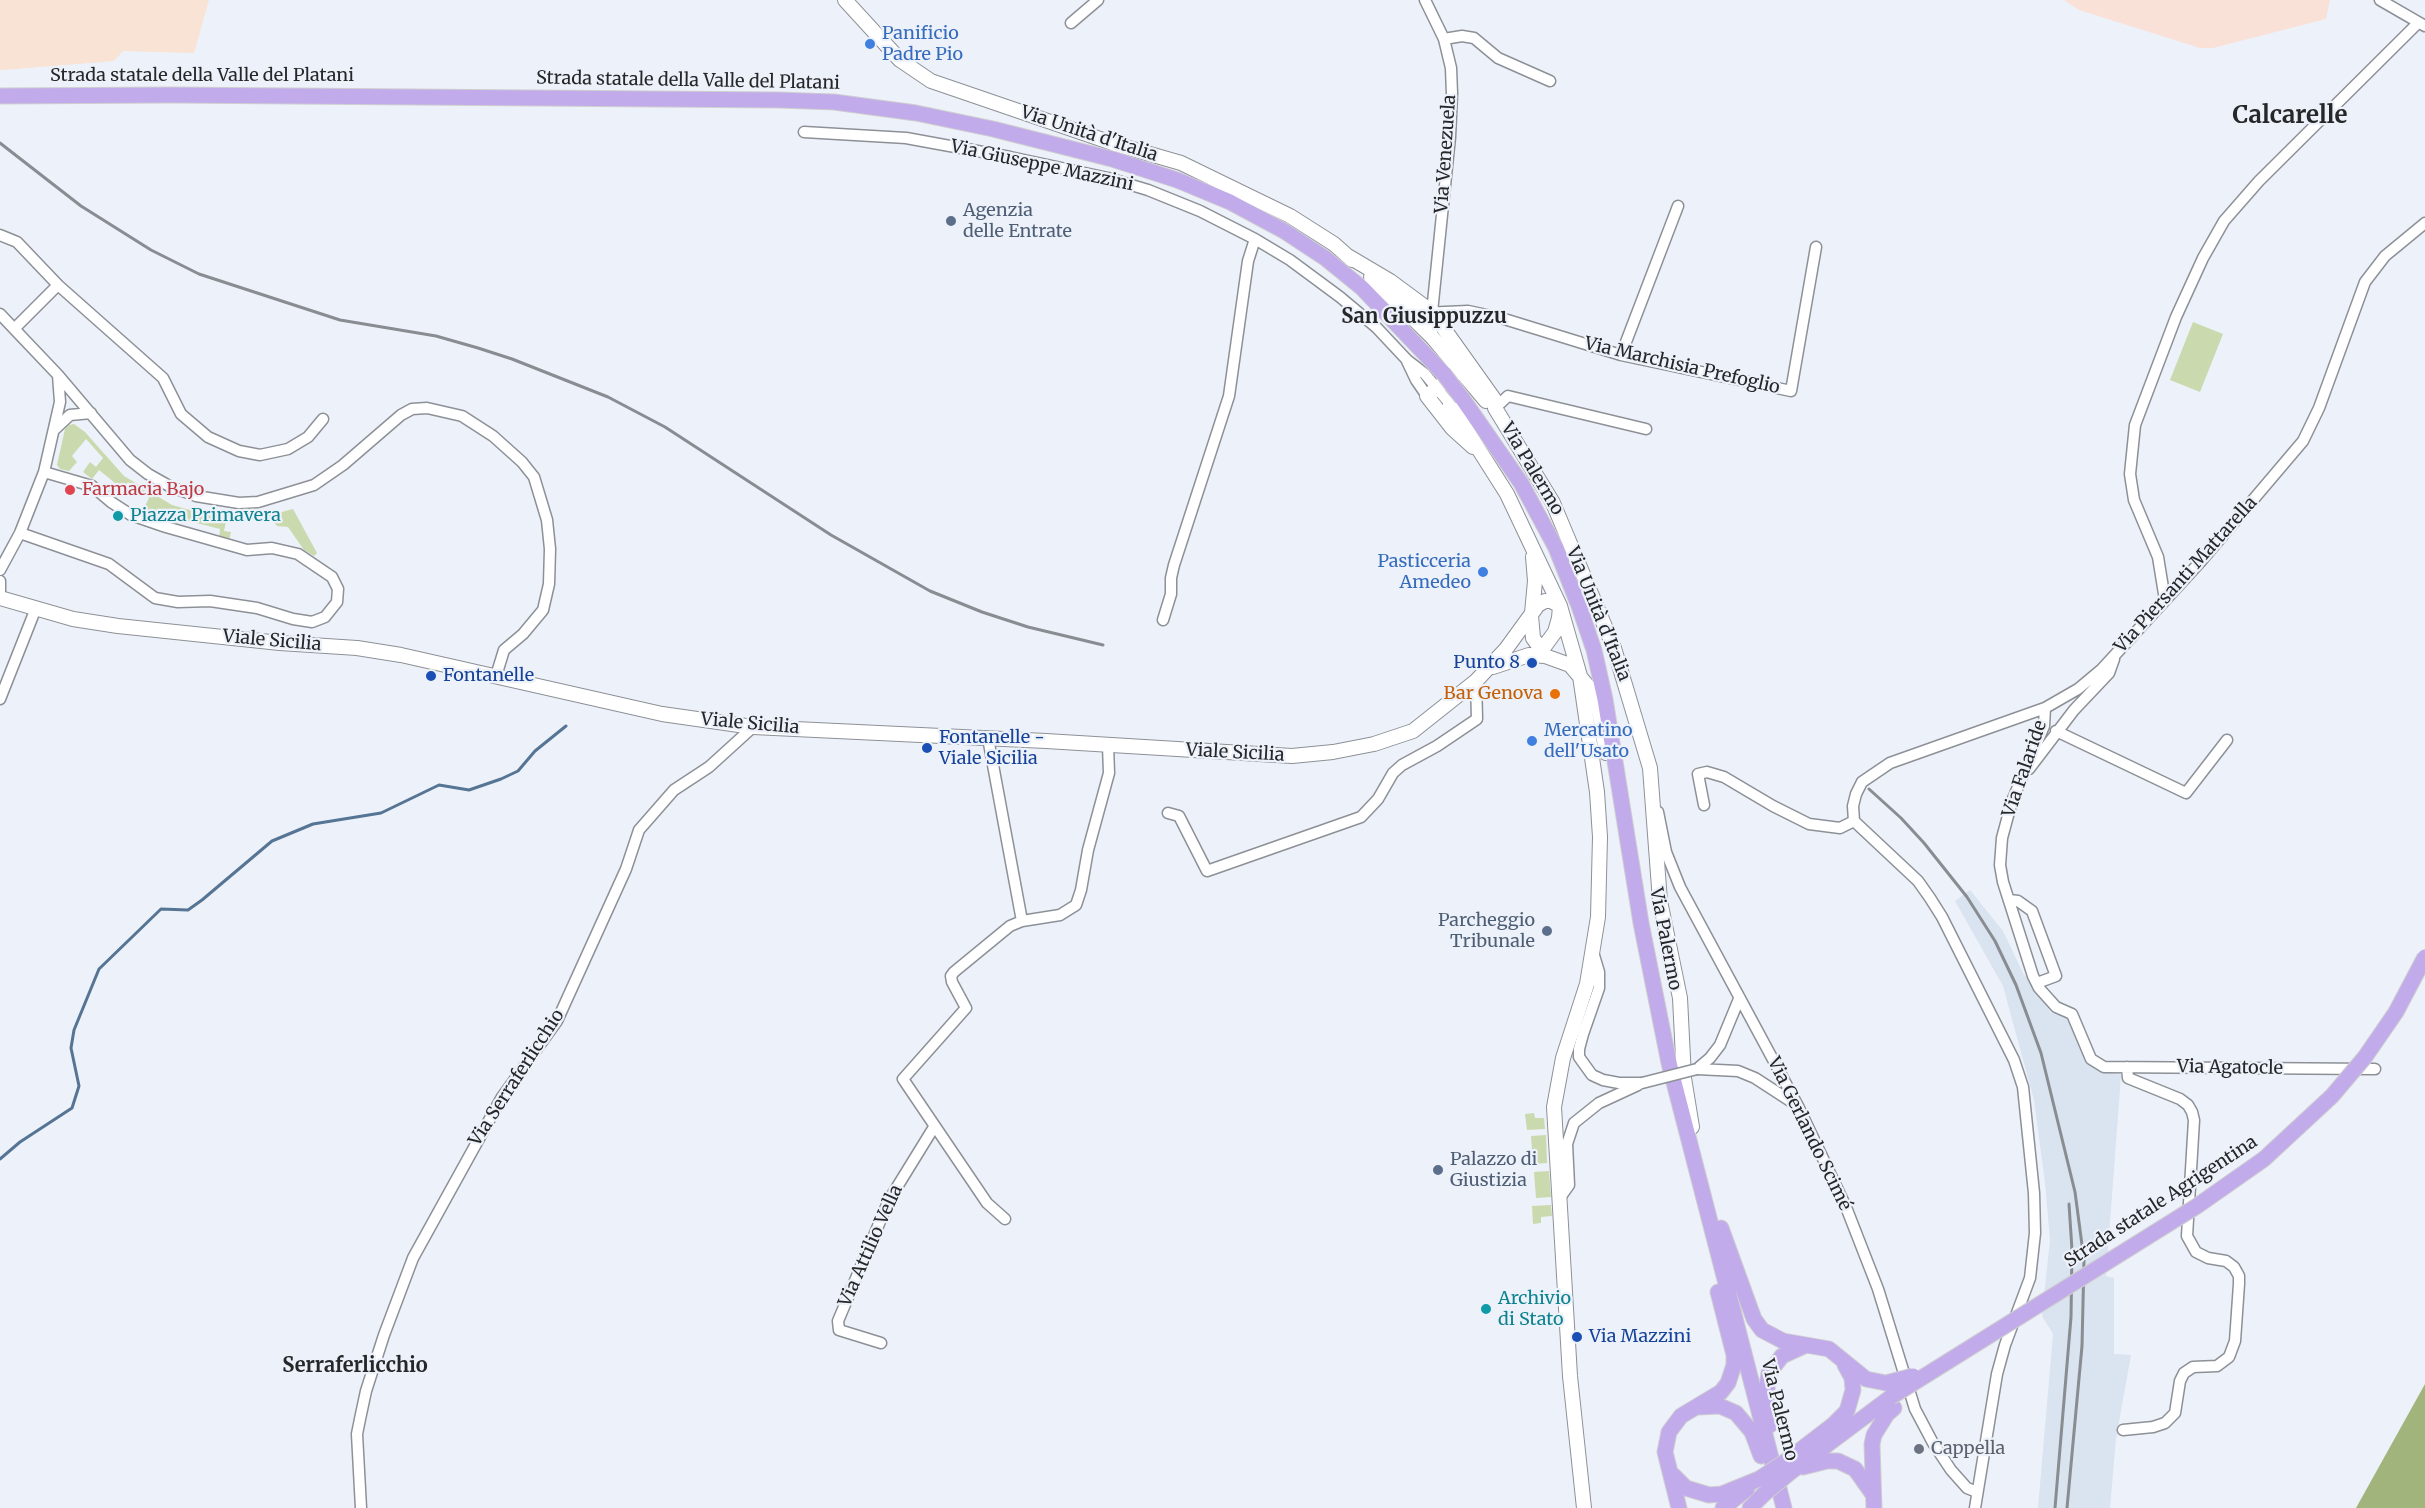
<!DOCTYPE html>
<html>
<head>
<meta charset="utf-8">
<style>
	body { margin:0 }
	canvas { display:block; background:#edf1f9 }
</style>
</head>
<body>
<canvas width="2425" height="1508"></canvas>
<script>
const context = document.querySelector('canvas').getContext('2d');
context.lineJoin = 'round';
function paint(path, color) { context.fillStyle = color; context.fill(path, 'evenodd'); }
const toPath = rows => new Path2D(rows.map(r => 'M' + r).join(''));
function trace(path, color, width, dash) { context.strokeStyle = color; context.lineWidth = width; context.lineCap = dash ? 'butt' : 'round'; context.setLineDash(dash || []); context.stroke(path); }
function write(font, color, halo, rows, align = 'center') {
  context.font = font + ' Merriweather,serif'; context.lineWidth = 4.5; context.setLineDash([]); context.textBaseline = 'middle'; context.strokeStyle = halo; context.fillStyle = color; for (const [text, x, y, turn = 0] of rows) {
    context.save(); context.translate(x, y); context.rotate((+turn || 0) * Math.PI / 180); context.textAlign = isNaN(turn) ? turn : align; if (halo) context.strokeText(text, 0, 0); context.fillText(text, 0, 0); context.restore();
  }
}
paint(toPath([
	[0,0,209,0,194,53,123,51,114,61,3,70,0,70]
]), '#f8e3d4');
paint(toPath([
	[1970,890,2003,931,2024,975,2028,977,2051,1013,2067,1018,2085,1057,2100,1070,2121,1075,2106,1276,2114,1278,2114,1354,2131,1355,2116,1439,2110,1508,2038,1508,2053,1334,2042,1316,2050,1240,2045,1182,2034,1100,2003,986,1955,901]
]), '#dae3f0');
paint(toPath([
	[2064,0,2330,0,2326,19,2213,48,2200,48,2079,10]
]), '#fae1d8');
paint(toPath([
	[2193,322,2223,334,2200,392,2170,380],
	[74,424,85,432,124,476,172,505,211,516,244,518,274,514,293,509,317,553,314,556,304,550,288,527,277,526,271,518,226,522,224,531,231,532,229,541,219,539,220,529,149,511,147,517,134,514,137,506,144,508,149,498,128,482,115,500,107,494,115,483,99,470,92,479,83,472,90,462,96,467,103,458,86,439,72,456,77,462,69,471,60,469,57,465,65,429,69,425],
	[1534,1113,1535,1118,1544,1118,1545,1129,1527,1130,1525,1114],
	[1546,1135,1547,1163,1533,1164,1531,1136],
	[1549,1171,1551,1197,1536,1198,1534,1172],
	[1551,1205,1552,1216,1541,1217,1541,1223,1533,1224,1532,1206]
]), '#cadaae');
paint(toPath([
	[2425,1384,2425,1508,2356,1508]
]), '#a1b47b');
trace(toPath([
	[0,1159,20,1142,72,1108,79,1086,71,1048,74,1030,99,969,161,909,188,910,202,900,272,841,313,824,381,813,439,785,469,790,501,779,518,771,535,751,566,726]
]), '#567594', 3);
const street = toPath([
	[1425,0,1444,39,1451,68,1452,94,1450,137,1432,312,1432,337],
	[2380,0,2425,26],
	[1071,23,1098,0],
	[1444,39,1462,36,1474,38,1498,58,1550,81],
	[804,132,906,138,1010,157,1108,178,1148,190,1200,211,1255,239,1290,260,1340,297,1377,328,1407,360,1425,374,1450,404],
	[0,235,17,242,58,285],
	[1394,295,1423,313,1468,311,1501,318,1621,355,1791,391,1816,247],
	[0,314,58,375,130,460,148,474,171,487,196,496,239,503,258,502,314,485,343,465,401,415,412,409,427,408,462,416,493,436,522,462,534,477,547,520,550,549,549,584,543,610,523,634,504,650,496,676],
	[15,328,58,285,163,378,181,414,208,437,239,451,260,455,288,449,308,437,323,419],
	[1621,355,1678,206],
	[1407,361,1416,380,1427,396],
	[1495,408,1508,396,1646,429],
	[55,429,70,415,91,413],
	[20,533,109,564,155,598,178,602,210,601,257,608,293,619,312,622,325,617,337,602,338,589,332,577,298,554,272,548,247,550,166,527,131,515,111,502,92,486,44,472],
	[0,570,20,533,44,472,60,402,58,375],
	[0,581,0,595],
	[2165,600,2158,557,2134,500,2130,474,2135,425,2176,317,2203,258,2224,221,2259,181,2418,23],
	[1163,620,1171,594,1171,578,1174,565,1229,396,1248,261,1255,239],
	[0,699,36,608],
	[2045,708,2044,726,2012,801,2002,838,2000,865,2003,882,2033,976,2039,988,2056,1007,2072,1014,2091,1059,2104,1067,2375,1069],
	[2056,731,2186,793,2227,740],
	[988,738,1022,921],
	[2029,769,2074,710,2109,673,2114,659],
	[1704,805,1698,774,1707,772,1724,777,1773,806,1809,824,1840,828,1854,821],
	[1658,812,1666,852,1680,887,1798,1106,1846,1207,1878,1289,1915,1409,1933,1443,1951,1470,1967,1488,1977,1492],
	[1168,813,1179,816,1207,871,1361,817,1378,799,1393,773,1402,765,1437,746,1477,719,1476,681],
	[2009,900,2018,901,2032,911,2056,976,2037,983],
	[1593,952,1599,972,1599,988,1583,1034,1579,1049,1579,1057,1592,1075,1603,1080,1619,1083,1642,1083],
	[1697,1069,1738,1071,1755,1078,1795,1104],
	[1697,1069,1710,1058,1720,1045,1739,999],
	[1559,1199,1569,1185,1567,1144,1574,1123,1599,1103,1638,1085],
	[1005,1219,987,1203,903,1079,966,1008,952,982,951,976,954,972,1010,926,1022,921,1060,915,1076,905,1081,890,1088,850,1109,773,1108,745],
	[881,1343,839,1330,838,1321,889,1200,934,1127],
	[2123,1430,2153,1427,2165,1423,2175,1413,2180,1381,2184,1373,2193,1367,2217,1366,2229,1357,2235,1341,2239,1284,2239,1276,2234,1267,2226,1261,2208,1258,2196,1252,2187,1236,2194,1120,2192,1112,2188,1105,2180,1099,2128,1078,2127,1067],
	[361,1508,357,1434,360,1419,366,1391,384,1335,413,1258,502,1097,557,1021,626,869,639,830,674,790,709,767,753,727],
	[1975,1508,1997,1374,2005,1345,2030,1278,2035,1233,2034,1193,2023,1087,2014,1060,1942,917,1930,898,1918,881,1854,821,1853,806,1856,794,1862,782,1890,763,2045,708,2078,689,2102,669,2202,560,2303,441,2319,408,2365,282,2385,256,2425,223]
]);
const secondary = toPath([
	[845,0,900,60,931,81,1115,144,1181,163,1290,216,1334,244,1352,260],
	[1346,255,1390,281,1432,312,1494,399,1495,408,1553,503,1614,648,1650,768,1660,901,1680,998,1684,1078,1692,1127],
	[1371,277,1432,337,1486,401],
	[1456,373,1427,396,1452,428,1473,447],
	[1450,404,1507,494,1560,606,1580,676,1597,792,1600,837,1598,917,1587,984,1563,1058,1554,1107,1570,1376,1584,1508],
	[0,598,73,619,118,626,280,643,357,648,401,655,662,714,753,727,1046,741,1292,756,1333,752,1374,744,1413,731,1476,681,1506,649,1538,605,1545,601,1551,601,1560,606,1559,618,1555,632,1544,647,1538,645,1533,638,1531,616],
	[1532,613,1535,581,1533,557],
	[1493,667,1529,655,1545,656,1570,665,1592,691,1598,703,1606,753]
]);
const primary = toPath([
	[0,96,171,95,779,100,834,102,916,113,993,129,1112,159,1177,180,1230,202,1284,231,1325,258,1362,288,1443,373],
	[1462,398,1521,483,1556,548,1579,606,1594,650,1605,699,1641,923,1669,1063,1784,1508],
	[1721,1228,1754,1319,1762,1330,1783,1341,1829,1349,1866,1379,1886,1383],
	[1699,1407,1720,1406,1736,1413,1752,1432,1761,1456],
	[1770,1425,1767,1386,1769,1373,1782,1356,1804,1346],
	[1786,1461,1833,1425,1847,1411,1853,1390,1852,1378,1845,1365],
	[1803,1467,1827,1461,1838,1461,1855,1469,1872,1493],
	[1792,1471,1891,1397],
	[1673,1475,1686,1488,1709,1495,1722,1494,1759,1479],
	[1679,1508,1665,1452,1669,1432,1681,1416,1721,1392,1728,1383,1734,1365,1734,1355,1718,1292],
	[1723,1508,1747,1489],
	[1750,1508,1764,1494],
	[1874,1508,1872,1444,1874,1435,1887,1414,1894,1408]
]);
trace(street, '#8d9197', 13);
trace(secondary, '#8d9197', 16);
trace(primary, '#cfcfd0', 17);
trace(street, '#fff', 10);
trace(secondary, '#fff', 14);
trace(primary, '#c2abea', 15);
trace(toPath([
	[0,143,81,206,151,250,199,274,340,320,436,336,478,348,512,359,608,397,665,427,831,535,930,591,982,612,1028,627,1103,645],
	[1869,789,1901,818,1924,843,1967,897,1995,941,2016,985,2041,1053,2075,1192,2084,1260,2082,1346,2067,1508],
	[2055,1508,2071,1317,2072,1250,2069,1204]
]), '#898c91', 3);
const streetBridge = toPath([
	[1642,1083,1697,1069]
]);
const primaryBridge = toPath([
	[1443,373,1462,398],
	[1886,1383,1913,1376],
	[1891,1397,2197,1206,2264,1159,2332,1096,2365,1057,2396,1012,2425,957],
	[1759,1479,1786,1461],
	[1764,1494,1792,1471]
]);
trace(streetBridge, '#8d9197', 13, []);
trace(primaryBridge, '#cfcfd0', 17, []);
trace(streetBridge, '#fff', 10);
trace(primaryBridge, '#c2abea', 15);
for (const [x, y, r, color] of [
	[870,44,6,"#3f7fe0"],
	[951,221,6,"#5c6f8a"],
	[70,490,6,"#e0444e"],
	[118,516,6,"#0f9aa8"],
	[1483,572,6,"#3f7fe0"],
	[1532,663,6,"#1a4fb4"],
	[431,676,6,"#1a4fb4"],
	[1555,694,6,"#e8710a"],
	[1532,741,6,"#3f7fe0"],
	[927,748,6,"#1a4fb4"],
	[1547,931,6,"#5c6f8a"],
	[1438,1170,6,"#5c6f8a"],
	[1486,1309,6,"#0f9aa8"],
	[1577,1337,6,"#1a4fb4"],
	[1919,1449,6,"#6b7280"]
]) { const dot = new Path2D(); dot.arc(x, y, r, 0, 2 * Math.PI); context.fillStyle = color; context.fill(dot); trace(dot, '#edf1f9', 2); }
write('18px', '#366cbe', '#edf1f9', [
	["Panificio",882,34],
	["Padre Pio",882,55],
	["Pasticceria",1471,562,"right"],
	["Amedeo",1471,583,"right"],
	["Mercatino",1544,731],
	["dell'Usato",1544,752]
], 'left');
write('18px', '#252729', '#edf1f9', [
	["Strada statale della Valle del Platani",202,76],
	["Strada statale della Valle del Platani",688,81,1],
	["Via Unità d'Italia",1089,134,18],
	["Via Venezuela",1446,154,-86],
	["Via Giuseppe Mazzini",1042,166,12],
	["Via Marchisia Prefoglio",1682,366,13],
	["Via Palermo",1532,469,59],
	["Via Piersanti Mattarella",2186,575,-48],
	["Via Unità d'Italia",1598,614,68],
	["Viale Sicilia",272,641,5],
	["Viale Sicilia",750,724,5],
	["Viale Sicilia",1235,753,3],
	["Via Falaride",2025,769,-71],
	["Via Palermo",1665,939,79],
	["Via Agatocle",2230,1068,1],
	["Via Serraferlicchio",517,1078,-57],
	["Via Gerlando Scimé",1809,1134,64],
	["Strada statale Agrigentina",2161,1202,-33],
	["Via Attilio Vella",871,1246,-66],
	["Via Palermo",1779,1410,76]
]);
write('18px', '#4e5e75', '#edf1f9', [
	["Agenzia",963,211],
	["delle Entrate",963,232],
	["Parcheggio",1535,921,"right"],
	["Tribunale",1535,942,"right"],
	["Palazzo di",1450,1160],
	["Giustizia",1450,1181]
], 'left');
write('18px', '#be3a42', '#edf1f9', [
	["Farmacia Bajo",82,490]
], 'left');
write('18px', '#0d838f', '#edf1f9', [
	["Piazza Primavera",130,516],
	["Archivio",1498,1299],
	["di Stato",1498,1320]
], 'left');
write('18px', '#164399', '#edf1f9', [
	["Punto 8",1520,663,"right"],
	["Fontanelle",443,676],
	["Fontanelle -",939,738],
	["Viale Sicilia",939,759],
	["Via Mazzini",1589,1337]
], 'left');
write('18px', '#c56008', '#edf1f9', [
	["Bar Genova",1543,694]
], 'right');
write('18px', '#5b616d', '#edf1f9', [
	["Cappella",1931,1449]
], 'left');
write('bold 20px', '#252729', '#edf1f9', [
	["San Giusippuzzu",1424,317],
	["Serraferlicchio",355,1366]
]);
write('bold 24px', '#252729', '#edf1f9', [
	["Calcarelle",2290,116]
]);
</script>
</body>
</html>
